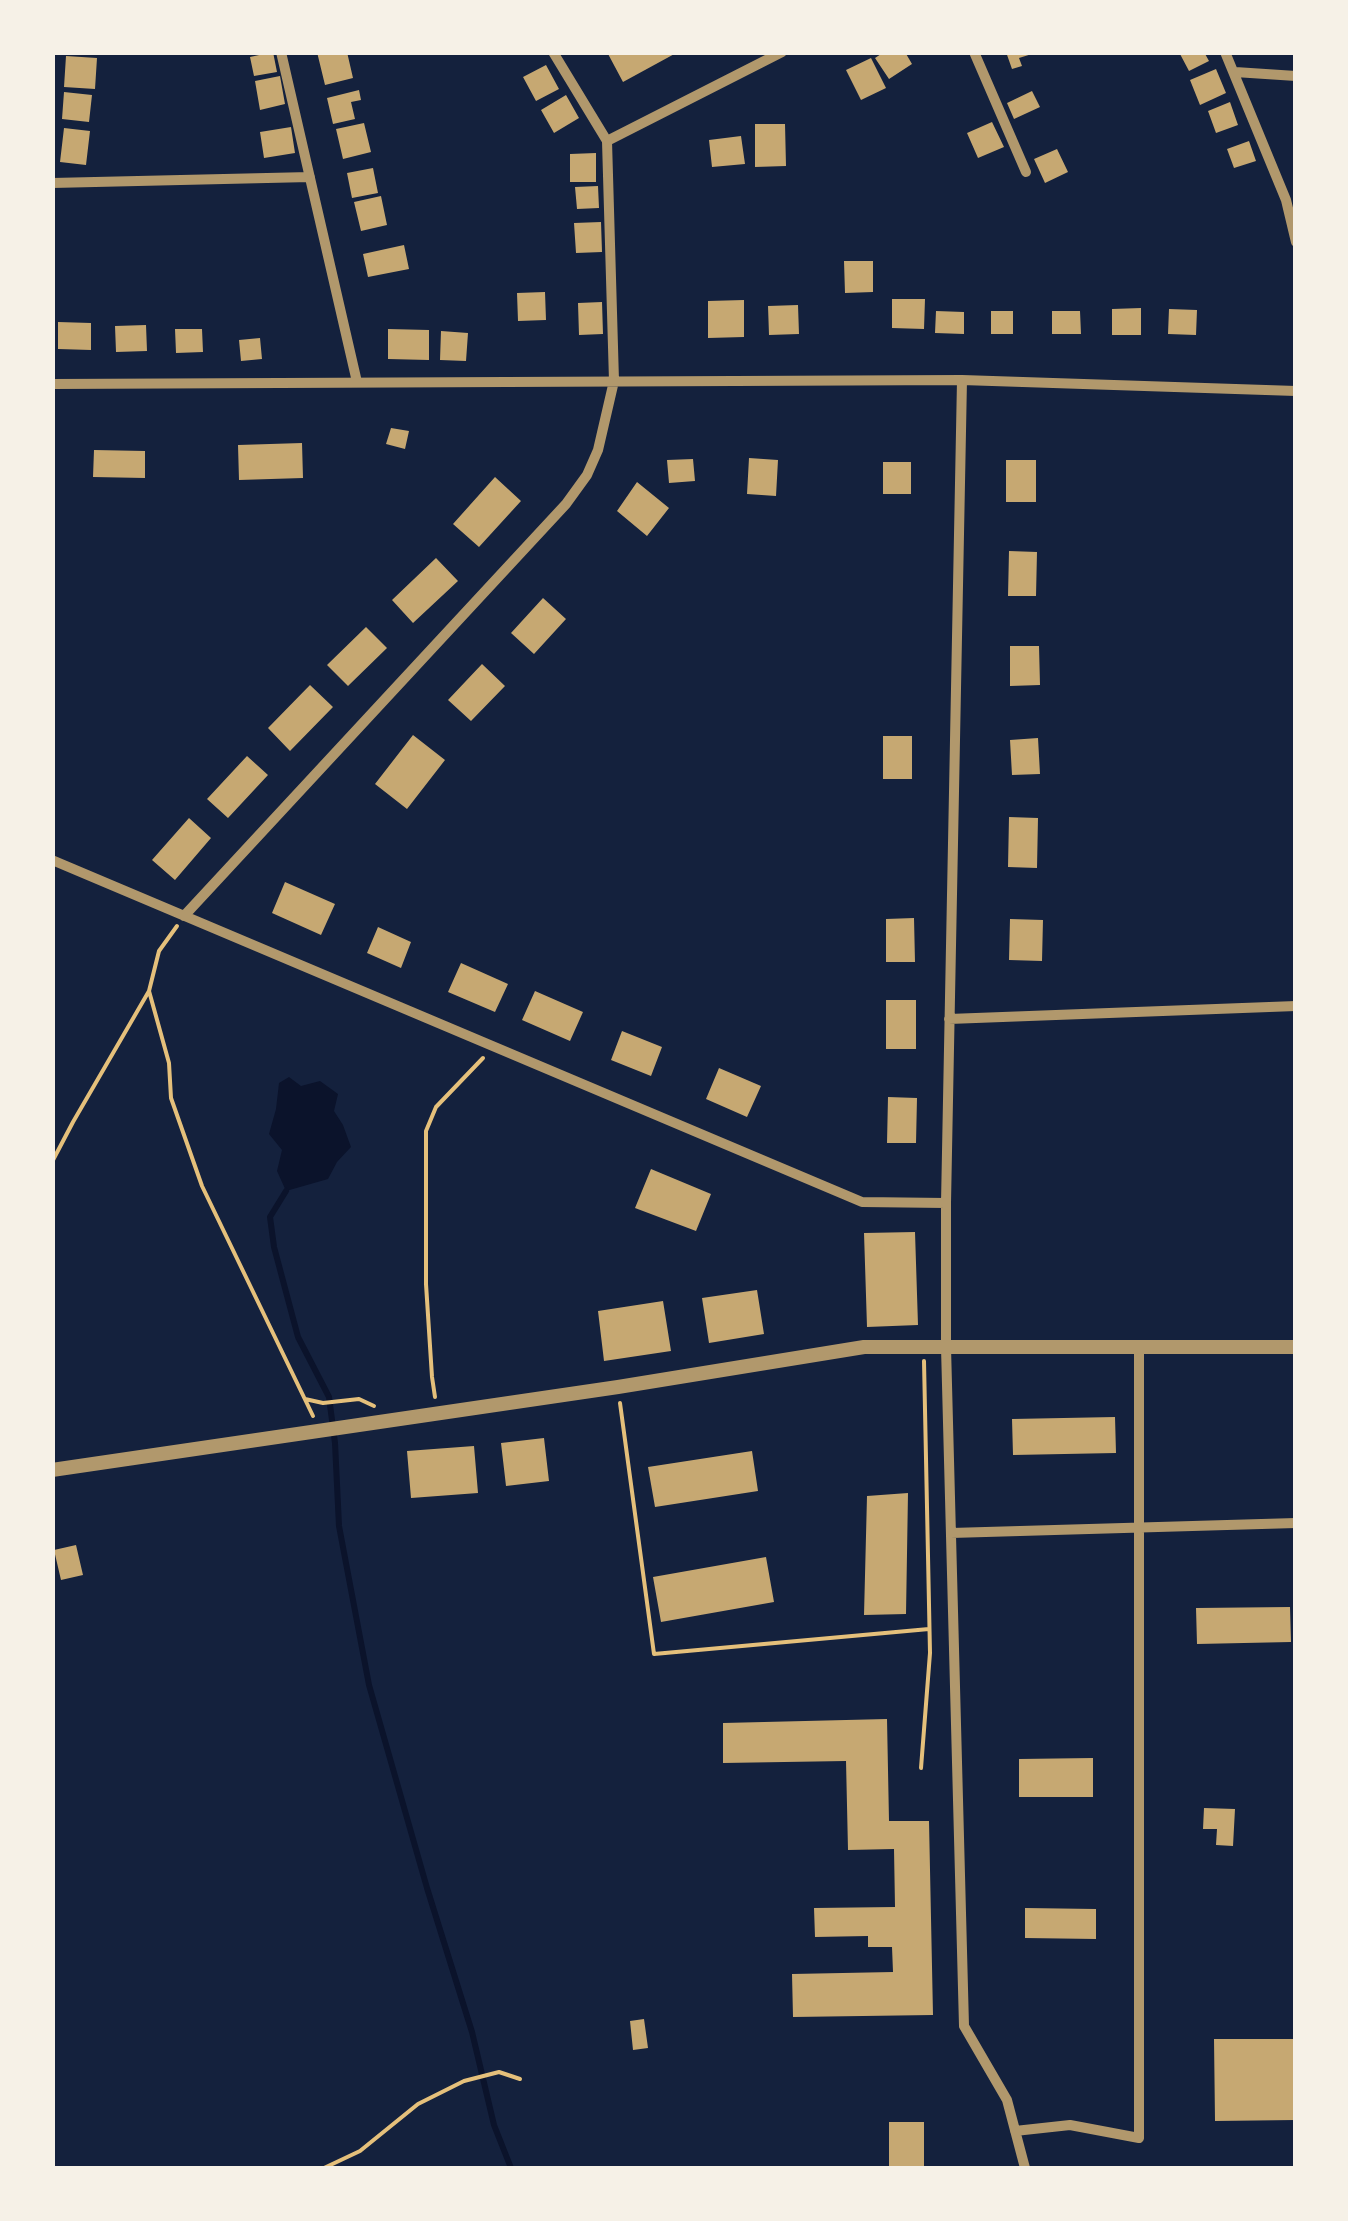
<!DOCTYPE html>
<html>
<head>
<meta charset="utf-8">
<style>
	body { margin:0 }
	#map { position:relative; width:1348px; height:2221px; overflow:hidden; background:#14213d; font-family:"Golos Text",sans-serif }
	canvas { display:block }
	.frame { position:absolute; inset:0; border:55px solid #f6f1e7; pointer-events:none }
</style>
</head>
<body>
<div id="map">
<canvas width="1348" height="2221"></canvas>
<div class="frame"></div>
</div>
<script>
const context = document.querySelector('canvas').getContext('2d');
context.lineJoin = 'round';
function paint(path, color) { context.fillStyle = color; context.fill(path, 'evenodd'); }
const toPath = rows => new Path2D(rows.map(r => 'M' + r).join(''));
function trace(path, color, width, dash) { context.strokeStyle = color; context.lineWidth = width; context.lineCap = dash ? 'butt' : 'round'; context.setLineDash(dash || []); context.stroke(path); }
paint(toPath([
	[289,1077,301,1086,320,1081,338,1094,334,1111,343,1125,351,1147,337,1162,328,1179,286,1191,277,1171,282,1150,269,1134,276,1109,279,1083]
]), '#0b132b');
trace(toPath([
	[286,1191,270,1217,274,1247,298,1337,329,1397,335,1443,339,1526,369,1685,427,1888,472,2032,494,2125,511,2168]
]), '#0b132b', 6);
paint(toPath([
	[273,52,277,72,254,76,250,57],
	[317,52,347,52,353,78,325,85],
	[607,52,678,52,623,82],
	[884,52,905,52,912,64,889,79,875,58],
	[1006,52,1035,52,1035,53,1019,58,1022,66,1012,69],
	[1183,52,1204,52,1209,61,1189,71,1180,54],
	[66,56,97,58,95,89,64,87],
	[871,58,886,88,861,100,846,70],
	[546,65,559,89,536,101,523,77],
	[1216,69,1226,93,1200,105,1190,80],
	[280,76,285,104,260,110,255,81],
	[359,90,361,100,351,102,355,119,333,124,327,98],
	[1032,91,1040,107,1014,119,1007,103],
	[64,92,92,95,89,122,62,119],
	[566,95,579,118,554,133,541,110],
	[1230,102,1238,125,1216,133,1208,111],
	[992,122,1004,147,978,158,967,133],
	[364,123,371,152,343,159,336,129],
	[755,124,785,124,786,166,755,167],
	[291,127,295,153,264,158,260,132],
	[64,128,90,131,86,165,60,162],
	[741,136,745,164,712,167,709,140],
	[1249,141,1256,161,1234,168,1227,149],
	[1057,149,1068,172,1045,183,1034,159],
	[596,153,596,182,570,182,570,154],
	[373,168,378,193,352,198,347,173],
	[598,186,599,208,577,209,575,187],
	[381,196,387,225,361,231,354,202],
	[601,222,602,252,576,253,574,223],
	[404,245,409,269,368,277,363,254],
	[844,261,873,261,873,292,845,293],
	[545,292,546,320,518,321,517,293],
	[892,299,925,299,924,329,892,328],
	[744,300,744,337,708,338,708,301],
	[602,302,603,334,579,335,578,303],
	[798,305,799,334,769,335,768,306],
	[1141,308,1141,335,1112,335,1112,309],
	[1169,309,1197,310,1196,335,1168,334],
	[936,311,964,312,964,334,935,333],
	[991,311,1013,311,1013,334,991,334],
	[1052,311,1080,311,1081,334,1052,334],
	[58,322,91,323,91,350,58,349],
	[146,325,147,351,116,352,115,326],
	[175,329,202,329,203,352,176,353],
	[388,329,429,330,429,360,388,359],
	[441,331,468,333,466,361,440,360],
	[260,338,262,359,241,361,239,340],
	[391,428,409,431,405,449,386,444],
	[302,443,303,478,239,480,238,445],
	[94,450,145,451,145,478,93,477],
	[749,458,778,460,776,496,747,494],
	[693,459,695,481,669,483,667,460],
	[1006,460,1036,460,1036,502,1006,502],
	[883,462,911,462,911,494,883,494],
	[495,477,521,501,479,547,453,524],
	[637,482,669,508,647,536,617,511],
	[1009,551,1037,552,1036,596,1008,596],
	[436,558,458,581,413,623,392,600],
	[543,598,566,619,534,654,511,633],
	[366,627,387,648,348,686,327,665],
	[1010,646,1039,646,1040,685,1010,686],
	[482,664,505,686,471,721,448,700],
	[310,685,333,707,290,751,268,728],
	[413,735,445,760,407,809,375,784],
	[883,736,912,736,912,779,883,779],
	[1038,738,1040,774,1012,775,1010,740],
	[247,756,268,775,228,818,207,799],
	[1009,817,1038,818,1037,868,1008,867],
	[189,818,211,838,175,880,152,860],
	[285,882,335,904,321,935,272,913],
	[914,918,915,962,886,962,886,919],
	[1010,919,1043,920,1042,961,1009,960],
	[378,927,411,942,401,968,367,953],
	[461,963,508,984,495,1012,448,992],
	[535,991,583,1012,570,1041,522,1020],
	[886,1000,916,1000,916,1049,886,1049],
	[622,1031,662,1047,651,1076,611,1060],
	[719,1068,761,1086,747,1117,706,1099],
	[888,1097,917,1098,916,1143,887,1143],
	[651,1169,711,1194,696,1231,635,1208],
	[915,1232,918,1325,867,1327,864,1233],
	[757,1290,764,1334,709,1343,702,1298],
	[663,1301,671,1351,604,1361,598,1311],
	[1115,1417,1116,1453,1013,1455,1012,1419],
	[544,1438,549,1481,506,1486,501,1443],
	[474,1446,478,1493,411,1498,407,1451],
	[752,1451,758,1491,655,1507,648,1467],
	[908,1493,906,1614,864,1615,867,1496],
	[76,1545,83,1575,61,1580,54,1550],
	[766,1557,774,1602,661,1622,653,1577],
	[1290,1607,1291,1642,1197,1644,1196,1608],
	[887,1719,889,1821,929,1821,933,2015,793,2017,792,1974,893,1972,892,1947,868,1947,868,1936,815,1937,814,1908,895,1907,894,1849,848,1850,846,1761,723,1763,723,1723],
	[1093,1758,1093,1797,1019,1797,1019,1759],
	[1204,1808,1235,1809,1233,1846,1216,1845,1217,1829,1203,1829],
	[1025,1908,1096,1909,1096,1939,1025,1938],
	[644,2019,648,2048,633,2050,630,2021],
	[1214,2039,1296,2039,1296,2120,1215,2121],
	[889,2122,924,2122,924,2168,889,2168]
]), '#c6a872');
trace(toPath([
	[177,926,159,951,149,991,169,1063,171,1098,202,1186,313,1416],
	[52,1162,73,1122,149,991],
	[435,1397,432,1377,426,1284,426,1131,436,1107,483,1058],
	[305,1399,323,1403,359,1399,374,1406],
	[620,1403,654,1654,929,1629],
	[921,1768,930,1653,924,1361],
	[324,2168,360,2151,418,2104,464,2081,499,2072,520,2079]
]), '#e5c07b', 4);
trace(toPath([
	[281,52,357,382],
	[974,52,1026,172],
	[1225,52,1286,200,1296,242],
	[1235,72,1296,76],
	[607,141,782,52],
	[52,183,310,177],
	[962,380,946,1203,946,1347,964,2026,1007,2100,1025,2168],
	[52,384,962,380,1296,391],
	[52,860,862,1202,946,1203],
	[184,916,566,504,587,475,598,450,614,381,607,141,553,52],
	[949,1019,1296,1006],
	[951,1533,1296,1523],
	[1015,2131,1070,2125,1139,2138,1139,1347]
]), '#b1986c', 10);
trace(toPath([
	[52,1470,618,1387,864,1347,1296,1347]
]), '#b1986c', 14);
</script>
</body>
</html>
